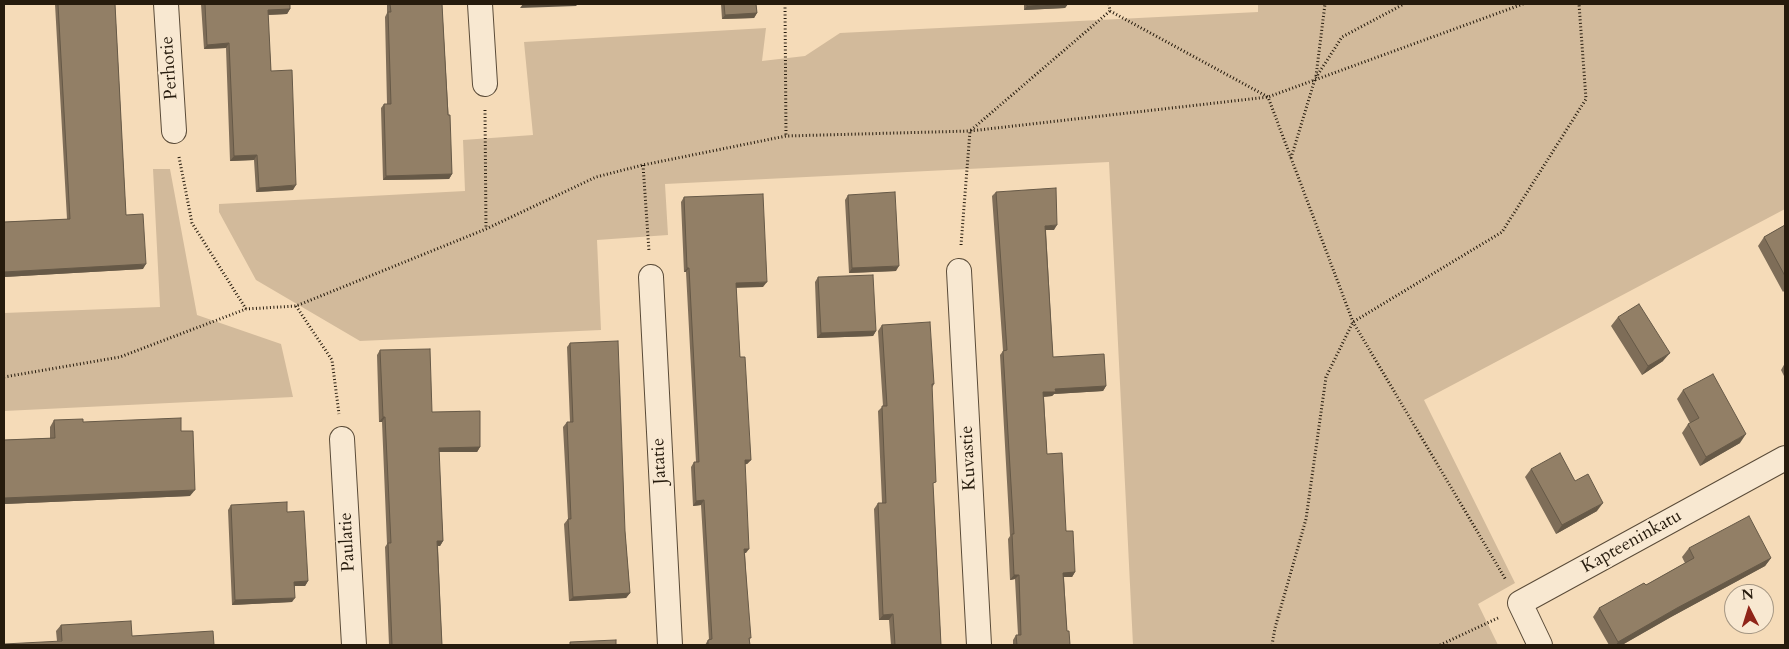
<!DOCTYPE html>
<html>
<head>
<meta charset="utf-8">
<style>
	body { margin:0 }
	#map { position:relative; width:1789px; height:649px; overflow:hidden; background:#f5dbb8; font-family:Cardo,serif }
	canvas { display:block }
	.frame { position:absolute; inset:0; border:5px solid #261b0d; pointer-events:none }
	.north { position:absolute; left:1724px; top:584px; width:50px; height:50px; box-sizing:border-box; background:#f8e8d1; border:1px solid #a49683; border-radius:50%; rotate:355deg; font-size:14px; font-weight:700; line-height:20px; text-align:center; color:#261b0d }
	.north::after { content:''; display:block; margin:auto; width:18px; height:22px; background:#8f2418; clip-path:polygon(50% 0,100% 100%,50% 72%,0 100%) }
</style>
</head>
<body>
<div id="map">
<canvas width="1789" height="649"></canvas>
<div class="frame"></div>
<div class="north">N</div>
</div>
<script>
const context = document.querySelector('canvas').getContext('2d');
context.lineJoin = 'round';
function paint(path, color) { context.fillStyle = color; context.fill(path, 'evenodd'); }
const toPath = rows => new Path2D(rows.map(r => 'M' + r).join(''));
function trace(path, color, width, dash) { context.strokeStyle = color; context.lineWidth = width; context.lineCap = dash ? 'butt' : 'round'; context.setLineDash(dash || []); context.stroke(path); }
function write(font, color, halo, rows, align = 'center') {
  context.font = font + ' Cardo,serif'; context.lineWidth = 4; context.setLineDash([]); context.textBaseline = 'middle'; context.strokeStyle = halo; context.fillStyle = color; for (const [text, x, y, turn = 0] of rows) {
    context.save(); context.translate(x, y); context.rotate((+turn || 0) * Math.PI / 180); context.textAlign = isNaN(turn) ? turn : align; if (halo) context.strokeText(text, 0, 0); context.fillText(text, 0, 0); context.restore();
  }
}
paint(toPath([
	[1258,4,1785,4,1785,209,1424,400,1515,583,1478,604,1498,645,1133,645,1109,162,665,184,668,235,597,240,601,330,360,341,256,280,219,212,219,204,465,191,463,140,533,135,524,42,766,28,762,61,805,56,840,33,1258,12],
	[153,169,170,169,197,315,281,344,293,397,4,411,4,313,160,307]
]), '#d2ba9b');
const street = toPath([
	[166,4,174,131],
	[480,4,485,84],
	[959,271,979,645],
	[651,277,670,645],
	[342,439,354,645],
	[1540,645,1520,603,1785,458]
]);
trace(street, '#5a4b38', 26);
trace(toPath([
	[785,4,786,136],
	[1109,4,1110,11],
	[1110,11,1268,97,1353,322,1506,580],
	[1316,76,1325,4],
	[485,110,486,229],
	[179,157,192,223,246,309],
	[1291,158,1315,79,1342,37,1404,4],
	[643,165,649,251],
	[961,245,970,131,1110,11],
	[296,306,332,360,339,414],
	[4,377,120,357,246,309,296,306,486,229,596,177,643,165,786,136,970,131,1268,97,1523,4],
	[1272,645,1275,628,1306,519,1326,377,1353,322,1502,232,1586,99,1579,4],
	[1440,645,1498,618]
]), '#261b0d', 3, [1, 2.5]);
trace(street, '#f8e8d1', 24);
paint(toPath([
	[55,4,115,4,126,215,143,269,4,277,4,222,67,219],
	[201,4,290,4,290,9,287,14,268,15,271,71,293,190,256,192,254,160,230,161,226,48,204,49],
	[387,4,442,4,452,174,449,179,383,180,381,108,384,104,387,104,385,17,387,13],
	[721,4,756,4,757,13,754,18,722,19],
	[1024,4,1068,4,1065,8,1024,10],
	[996,192,1054,230,1046,230,1053,357,1106,386,1103,391,1054,394,1052,396,1044,397,1047,454,1066,531,1075,572,1072,577,1064,577,1067,631,1070,645,1013,645,1013,640,1016,635,1018,635,1015,579,1010,580,1008,539,1010,536,1000,355,1003,351,992,196],
	[848,195,896,271,849,273,845,200],
	[684,197,763,287,736,287,740,357,751,460,747,464,745,464,746,553,745,553,750,645,705,645,708,640,709,640,701,505,693,506,691,467,694,462,696,462,686,272,684,272,681,202],
	[1785,225,1785,290,1783,292,1758,246,1764,237],
	[818,277,876,331,873,336,817,338,815,282],
	[1618,317,1663,361,1642,375,1611,326],
	[882,325,934,384,932,388,933,486,941,645,891,645,889,620,879,620,874,509,878,503,882,503,878,411,883,406,878,331],
	[570,343,625,531,630,593,626,598,569,601,564,524,568,519,563,427,567,422,570,422,567,347],
	[380,350,432,412,480,447,477,452,439,452,443,541,440,546,438,546,442,645,389,645,385,547,387,544,382,422,379,422,377,355],
	[1785,363,1785,378,1781,370],
	[1683,390,1740,443,1700,466,1682,433,1688,424,1690,423,1677,399],
	[54,420,83,422,181,431,190,496,4,504,4,440,50,438,50,427],
	[1531,469,1575,481,1597,511,1556,534,1525,477],
	[231,505,287,512,308,581,305,586,295,586,292,602,232,605,228,510],
	[1689,548,1771,558,1765,566,1671,617,1622,645,1609,645,1593,617,1599,608,1646,585,1685,563,1682,557],
	[61,625,132,636,57,641,56,631]
]), '#7e6d58');
paint(toPath([
	[523,4,578,4,576,6,520,8],
	[1068,4,1065,8,1024,10,1027,6],
	[290,9,287,14,264,15,268,10],
	[757,13,754,18,722,19,725,15],
	[229,43,226,48,204,49,207,45],
	[257,155,254,160,230,161,234,156],
	[452,174,449,179,383,180,386,176],
	[296,185,293,190,256,192,259,188],
	[1057,225,1054,230,1042,230,1045,226],
	[146,264,143,269,4,277,4,272],
	[899,266,896,271,849,273,852,268],
	[687,268,689,268,686,272,684,272],
	[767,282,763,287,733,288,736,283],
	[876,331,873,336,817,338,821,333],
	[1670,353,1663,361,1642,375,1648,366],
	[1106,386,1103,391,1054,394,1052,396,1040,397,1043,392,1055,389],
	[383,417,385,417,382,422,379,422],
	[1746,434,1740,443,1700,466,1706,457],
	[480,447,477,452,436,452,439,448],
	[745,460,751,460,747,464,742,465],
	[195,490,190,496,4,504,4,498],
	[704,500,701,505,693,506,696,501],
	[1603,503,1597,511,1556,534,1562,525],
	[437,541,443,541,440,546,434,546],
	[744,549,749,549,746,553,741,553],
	[1771,558,1765,566,1671,617,1622,645,1616,645,1618,642,1677,608],
	[1075,572,1072,577,1060,577,1063,573],
	[1014,575,1019,575,1015,579,1010,580],
	[308,581,305,586,291,586,294,582],
	[630,593,626,598,569,601,573,597],
	[295,598,292,602,232,605,235,600],
	[893,614,889,620,879,620,883,615]
]), '#665947');
const building = toPath([
	[58,4,115,4,126,215,143,214,146,264,4,272,4,222,70,219,58,4],
	[205,4,290,4,290,9,268,10,271,71,292,70,296,185,259,188,257,155,234,156,229,43,207,45,205,4],
	[390,4,442,4,448,115,450,115,452,174,386,176,384,104,391,104,388,12,391,12,390,4],
	[724,4,756,4,757,13,725,15,724,4],
	[1027,4,1066,4,1027,6,1027,4],
	[1056,188,1057,225,1045,226,1053,357,1104,354,1106,386,1055,389,1056,392,1043,392,1047,454,1062,453,1066,531,1073,531,1075,572,1063,573,1067,631,1069,631,1070,645,1017,645,1016,635,1021,635,1019,575,1014,575,1012,534,1014,534,1003,351,1007,350,996,192,1056,188],
	[895,192,899,266,852,268,848,195,895,192],
	[763,194,767,282,736,283,740,357,745,357,751,460,745,460,749,549,744,549,751,638,749,638,750,645,708,645,708,640,712,639,704,500,696,501,694,462,699,462,689,268,687,268,684,197,763,194],
	[1785,225,1785,276,1764,237,1785,225],
	[873,275,876,331,821,333,818,277,873,275],
	[1639,304,1670,353,1648,366,1618,317,1639,304],
	[930,322,934,384,932,384,936,482,933,483,941,645,895,645,893,614,883,615,878,503,886,503,882,406,887,406,882,325,930,322],
	[618,341,625,531,630,593,573,597,568,519,571,519,567,422,573,422,570,343,618,341],
	[430,349,432,412,480,411,480,447,439,448,443,541,437,541,442,645,392,645,388,543,391,543,385,417,383,417,380,350,430,349],
	[1713,374,1746,434,1706,457,1688,424,1699,418,1683,390,1713,374],
	[181,418,181,431,193,431,195,490,4,498,4,440,55,438,54,420,83,419,83,422,181,418],
	[1560,453,1575,481,1588,474,1603,503,1562,525,1531,469,1560,453],
	[287,502,287,512,304,511,308,581,294,582,295,598,235,600,231,505,287,502],
	[1749,516,1771,558,1677,608,1618,642,1599,608,1644,583,1646,585,1694,558,1689,548,1749,516],
	[131,621,132,636,213,631,214,645,4,645,4,644,62,641,61,625,131,621],
	[616,640,616,645,570,645,570,642,616,640]
]);
paint(building, '#927f66');
trace(building, '#665947', 1);
write('18px', '#261b0d', '#f8e8d1', [
	["Perhotie",170,68,-94],
	["Kuvastie",969,458,-93],
	["Jatatie",660,461,-93],
	["Paulatie",348,542,-93],
	["Kapteeninkatu",1632,542,-29]
]);
</script>
</body>
</html>
